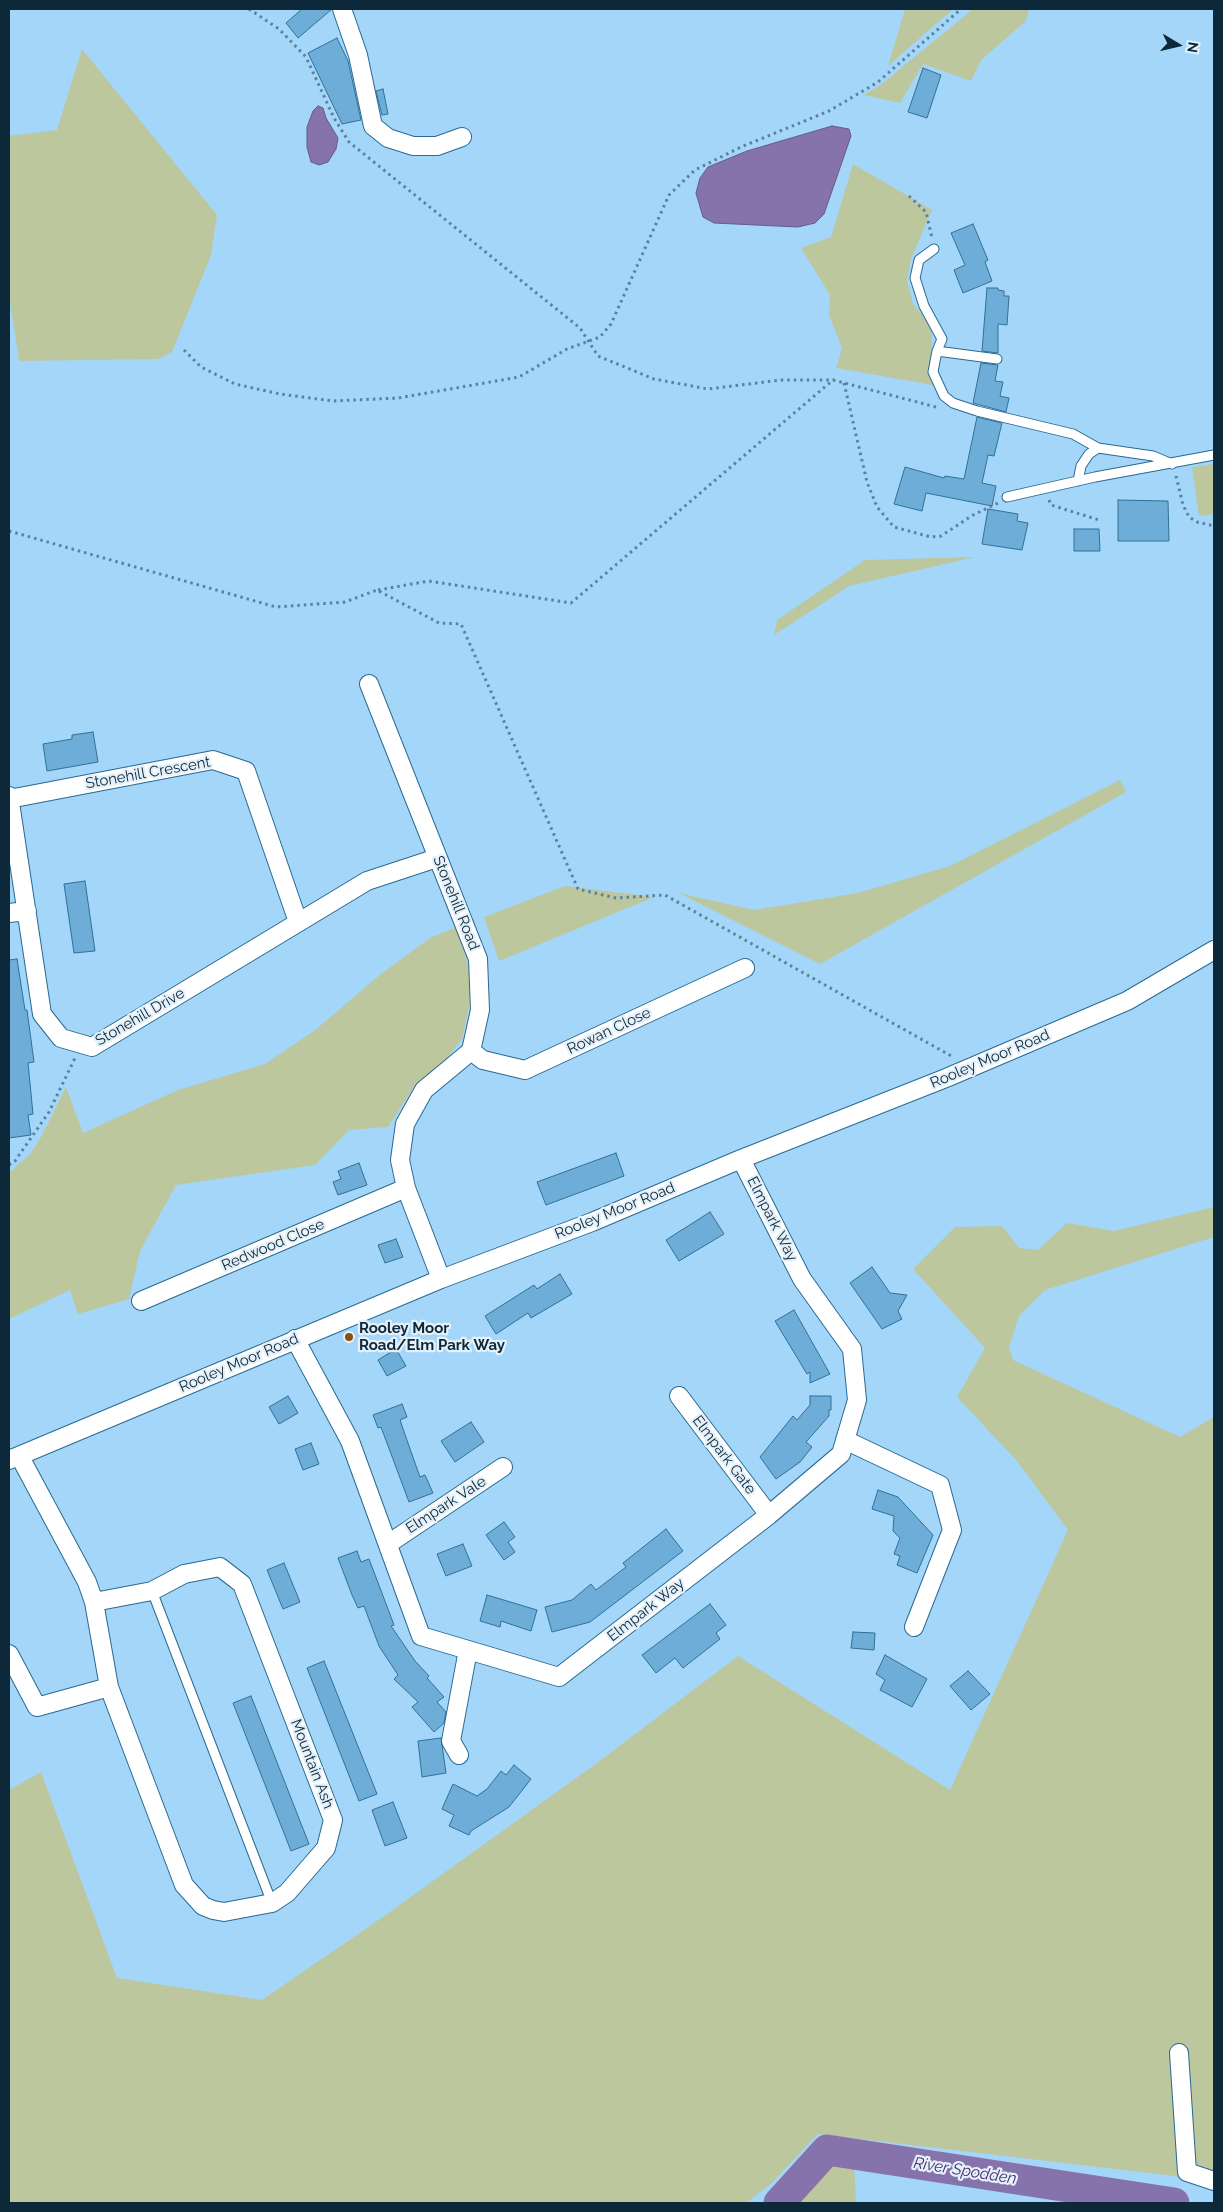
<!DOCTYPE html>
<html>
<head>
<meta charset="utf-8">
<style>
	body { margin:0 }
	#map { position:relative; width:1223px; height:2212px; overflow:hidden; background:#a3d6f9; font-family:Raleway,sans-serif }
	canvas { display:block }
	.frame { position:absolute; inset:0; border:10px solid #0d2838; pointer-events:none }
	.north { position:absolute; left:1153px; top:20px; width:50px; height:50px; -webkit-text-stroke:4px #e5f1fa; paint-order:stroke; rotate:99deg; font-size:14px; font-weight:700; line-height:20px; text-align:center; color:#0d2838 }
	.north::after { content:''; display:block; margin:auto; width:18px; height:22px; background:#0d2838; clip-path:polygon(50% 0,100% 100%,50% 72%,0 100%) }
</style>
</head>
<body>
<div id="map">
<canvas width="1223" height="2212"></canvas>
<div class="frame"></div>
<div class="north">N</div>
</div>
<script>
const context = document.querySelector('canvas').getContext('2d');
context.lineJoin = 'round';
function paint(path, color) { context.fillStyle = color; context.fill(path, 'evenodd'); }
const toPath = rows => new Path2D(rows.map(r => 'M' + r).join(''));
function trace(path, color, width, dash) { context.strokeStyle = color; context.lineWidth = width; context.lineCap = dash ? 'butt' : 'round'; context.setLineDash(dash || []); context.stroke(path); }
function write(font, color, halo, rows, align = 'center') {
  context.font = font + ' Raleway,sans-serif'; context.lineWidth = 4.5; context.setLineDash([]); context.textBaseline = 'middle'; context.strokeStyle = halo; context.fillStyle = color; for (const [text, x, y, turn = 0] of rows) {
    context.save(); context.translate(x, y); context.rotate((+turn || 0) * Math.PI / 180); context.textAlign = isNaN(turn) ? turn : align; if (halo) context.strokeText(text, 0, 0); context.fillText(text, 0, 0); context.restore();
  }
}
paint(toPath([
	[905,9,953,9,888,66],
	[973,9,1029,9,1026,21,982,59,971,81,923,64,900,103,864,95,883,83],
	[82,49,217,215,211,255,172,352,158,359,19,361,9,295,9,136,57,130],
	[853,164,932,210,911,259,907,280,913,304,926,319,932,333,932,353,929,374,933,385,836,368,842,348,829,315,830,295,801,248,831,237],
	[1214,464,1214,514,1199,516,1192,467],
	[975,557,849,586,774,635,777,620,865,560],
	[1120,780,1126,792,820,964,679,893,754,910,858,893,950,866],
	[565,886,654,897,499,961,484,917],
	[457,927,469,968,469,1007,462,1039,443,1063,415,1085,388,1127,349,1130,315,1165,176,1185,140,1251,129,1299,78,1314,70,1290,9,1319,9,1173,30,1154,41,1137,66,1087,83,1133,178,1090,265,1064,314,1031,381,974,430,938],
	[1214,1207,1214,1237,1045,1290,1019,1316,1009,1347,1013,1360,1180,1437,1214,1417,1214,2189,1175,2176,818,2134,772,2183,746,2203,9,2203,9,1790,41,1772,117,1978,262,2000,380,1919,597,1763,738,1656,950,1790,1068,1530,1017,1461,957,1397,985,1348,913,1269,955,1227,1002,1226,1019,1248,1038,1250,1067,1223,1114,1231],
	[830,2155,854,2161,856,2203,791,2203]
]), '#bdc79e');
const water = toPath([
	[318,106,323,108,326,118,338,138,336,149,328,162,319,165,311,162,307,147,307,127,313,111,318,106],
	[832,126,849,129,851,136,824,214,815,223,798,227,714,223,703,217,696,193,700,178,708,167,747,151,832,126]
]);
paint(water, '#8673ab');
trace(water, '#625c88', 1);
trace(toPath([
	[779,2203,827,2150,1174,2203]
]), '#8673ab', 31);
const building = toPath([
	[302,9,332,9,298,38,286,23,302,9],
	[337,38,348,61,361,120,342,124,308,53,337,38],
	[923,68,941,75,927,118,908,112,923,68],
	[383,89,388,114,382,115,376,91,383,89],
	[973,224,988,260,985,262,992,281,963,293,954,270,965,265,951,233,973,224],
	[987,288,998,288,998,290,1004,291,1004,296,1009,296,1007,325,998,324,998,353,982,351,987,288],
	[981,363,998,365,995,381,1003,382,1000,396,1009,398,1006,412,973,403,981,363],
	[977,417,1002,423,994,456,988,455,982,483,996,486,992,506,926,493,922,511,894,504,905,467,944,478,945,476,964,479,977,417],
	[1118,500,1168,501,1169,541,1118,541,1118,500],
	[988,509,1018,514,1017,521,1028,523,1022,550,982,544,988,509],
	[1074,529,1099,529,1100,551,1074,551,1074,529],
	[93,732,98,762,47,771,43,744,72,739,72,735,93,732],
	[85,881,95,951,74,953,64,884,85,881],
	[17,959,25,1010,27,1010,34,1062,28,1063,33,1114,28,1115,31,1135,9,1138,9,960,17,959],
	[616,1153,624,1176,546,1205,537,1182,616,1153],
	[359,1163,367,1185,338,1195,333,1182,341,1179,338,1171,359,1163],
	[710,1212,724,1234,679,1261,666,1240,710,1212],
	[396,1239,403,1257,385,1263,378,1245,396,1239],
	[872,1267,890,1293,907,1295,898,1311,902,1319,882,1329,850,1283,872,1267],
	[560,1274,572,1294,531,1318,528,1313,496,1334,485,1316,534,1285,537,1289,560,1274],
	[794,1310,830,1374,810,1383,810,1372,807,1374,775,1321,794,1310],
	[396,1349,406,1366,387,1376,378,1360,396,1349],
	[288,1396,298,1413,279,1424,269,1407,288,1396],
	[810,1396,831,1396,831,1410,829,1410,829,1416,806,1442,812,1447,800,1462,776,1479,760,1457,793,1416,797,1420,810,1405,810,1396],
	[402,1404,407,1417,400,1420,410,1449,420,1477,425,1475,433,1493,409,1502,381,1427,378,1428,373,1415,402,1404],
	[471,1422,484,1442,455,1462,441,1441,471,1422],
	[311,1443,319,1464,303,1470,295,1449,311,1443],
	[878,1490,898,1497,933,1535,917,1573,897,1565,900,1556,894,1554,900,1538,893,1531,894,1516,872,1509,878,1490],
	[504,1522,515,1537,508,1542,515,1552,504,1560,486,1535,504,1522],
	[666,1529,683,1551,590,1622,552,1632,545,1607,572,1600,591,1584,596,1590,626,1567,623,1563,666,1529],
	[463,1544,472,1566,446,1576,437,1554,463,1544],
	[357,1551,361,1562,369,1559,394,1625,391,1626,415,1661,429,1676,427,1678,444,1697,437,1702,446,1712,444,1723,434,1732,412,1707,418,1702,394,1679,398,1675,379,1646,364,1606,358,1608,352,1595,338,1558,357,1551],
	[284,1563,300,1602,283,1609,267,1570,284,1563],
	[487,1595,537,1610,531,1631,501,1621,500,1627,480,1621,487,1595],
	[710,1604,726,1625,716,1633,720,1639,683,1668,675,1658,656,1673,642,1655,710,1604],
	[853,1632,875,1633,874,1650,851,1648,853,1632],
	[885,1655,927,1679,912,1707,880,1690,885,1680,876,1674,885,1655],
	[324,1661,377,1794,359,1801,307,1668,324,1661],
	[968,1671,990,1694,971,1710,950,1686,968,1671],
	[251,1696,309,1844,291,1851,233,1703,251,1696],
	[441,1738,446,1773,422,1777,418,1741,441,1738],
	[514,1765,531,1779,509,1807,471,1831,469,1835,449,1826,454,1815,442,1809,453,1784,477,1796,487,1789,501,1771,506,1775,514,1765],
	[393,1802,407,1838,385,1846,372,1810,393,1802]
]);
paint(building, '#6eadd8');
trace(building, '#307098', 1);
const lane = toPath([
	[934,249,919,260,915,278,924,306,942,339,937,351,933,372,944,396,953,403,977,411,1073,434,1098,448,1153,456,1172,464],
	[937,351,997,359],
	[1078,481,1081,466,1089,454,1098,448],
	[1007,497,1095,477,1214,455],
	[152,1591,272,1903]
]);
const street = toPath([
	[342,9,358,55,373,126,388,138,413,146,437,146,462,137],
	[369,684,478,959,480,1010,471,1051,424,1090,405,1124,400,1160,406,1188,441,1279],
	[9,796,42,1014,61,1038,92,1047,367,881,437,858],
	[9,799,213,760,246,771,298,922],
	[9,913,27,911],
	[471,1051,483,1060,525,1070,745,968],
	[141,1301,406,1188],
	[295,1339,350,1441,421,1636,559,1677,769,1515,841,1454,857,1400,852,1349,802,1279,741,1159],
	[679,1396,769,1515],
	[845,1440,940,1485,952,1530,914,1627],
	[20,1457,87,1582,94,1602,109,1687,184,1885,203,1906,213,1910,224,1912,272,1903,287,1893,326,1848,333,1820,242,1584,220,1567,184,1574,152,1591,94,1602],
	[9,1460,441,1279,592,1222,741,1159,946,1078,1127,1001,1214,950],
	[388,1544,503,1467],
	[9,1654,37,1707,109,1687],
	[459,1755,451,1741,468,1650],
	[1179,2053,1187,2172,1214,2181]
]);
trace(lane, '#296a91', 11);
trace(street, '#296a91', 20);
trace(toPath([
	[249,9,279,29,306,57,334,118,349,142,580,328,598,356,654,379,708,389,781,380,833,380],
	[909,196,926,212,932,238],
	[184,350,201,367,235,384,280,394,333,401,398,398,519,377,567,349,600,337,611,324,669,195,695,170,741,147,829,111,878,82,961,9],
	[844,383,867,482,877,507,894,527,931,537,941,536,973,515,998,503],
	[1176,476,1183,505,1189,517,1197,522,1214,526],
	[1049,500,1051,505,1099,520],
	[9,531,276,607,345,602,377,590,439,623,461,624,578,889,616,898,665,895,953,1057],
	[378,590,429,581,571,603,833,380,936,407],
	[9,1165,15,1161,49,1112,75,1058]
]), '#5b829c', 3, [2.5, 4]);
trace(lane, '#fff', 9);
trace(street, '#fff', 18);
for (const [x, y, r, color] of [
	[349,1337,5,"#8c4f11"]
]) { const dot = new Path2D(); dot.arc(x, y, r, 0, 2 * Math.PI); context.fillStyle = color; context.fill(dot); trace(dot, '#e5f1fa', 2); }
write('15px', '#0d2838', '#e5f1fa', [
	["Stonehill Crescent",148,773,-10],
	["Stonehill Road",456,903,68],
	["Stonehill Drive",140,1017,-30],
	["Rowan Close",609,1031,-25],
	["Rooley Moor Road",990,1059,-23],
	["Rooley Moor Road",615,1211,-22],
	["Elmpark Way",772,1219,63],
	["Redwood Close",273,1245,-23],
	["Rooley Moor Road",239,1363,-23],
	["Elmpark Gate",724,1455,53],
	["Elmpark Vale",446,1505,-33],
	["Elmpark Way",646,1610,-38],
	["Mountain Ash",312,1764,69]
]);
write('bold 15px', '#0d2838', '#e5f1fa', [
	["Rooley Moor",359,1328],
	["Road/Elm Park Way",359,1345]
], 'left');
write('italic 16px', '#482c72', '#e5f1fa', [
	["River Spodden",965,2171,9]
]);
</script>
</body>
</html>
